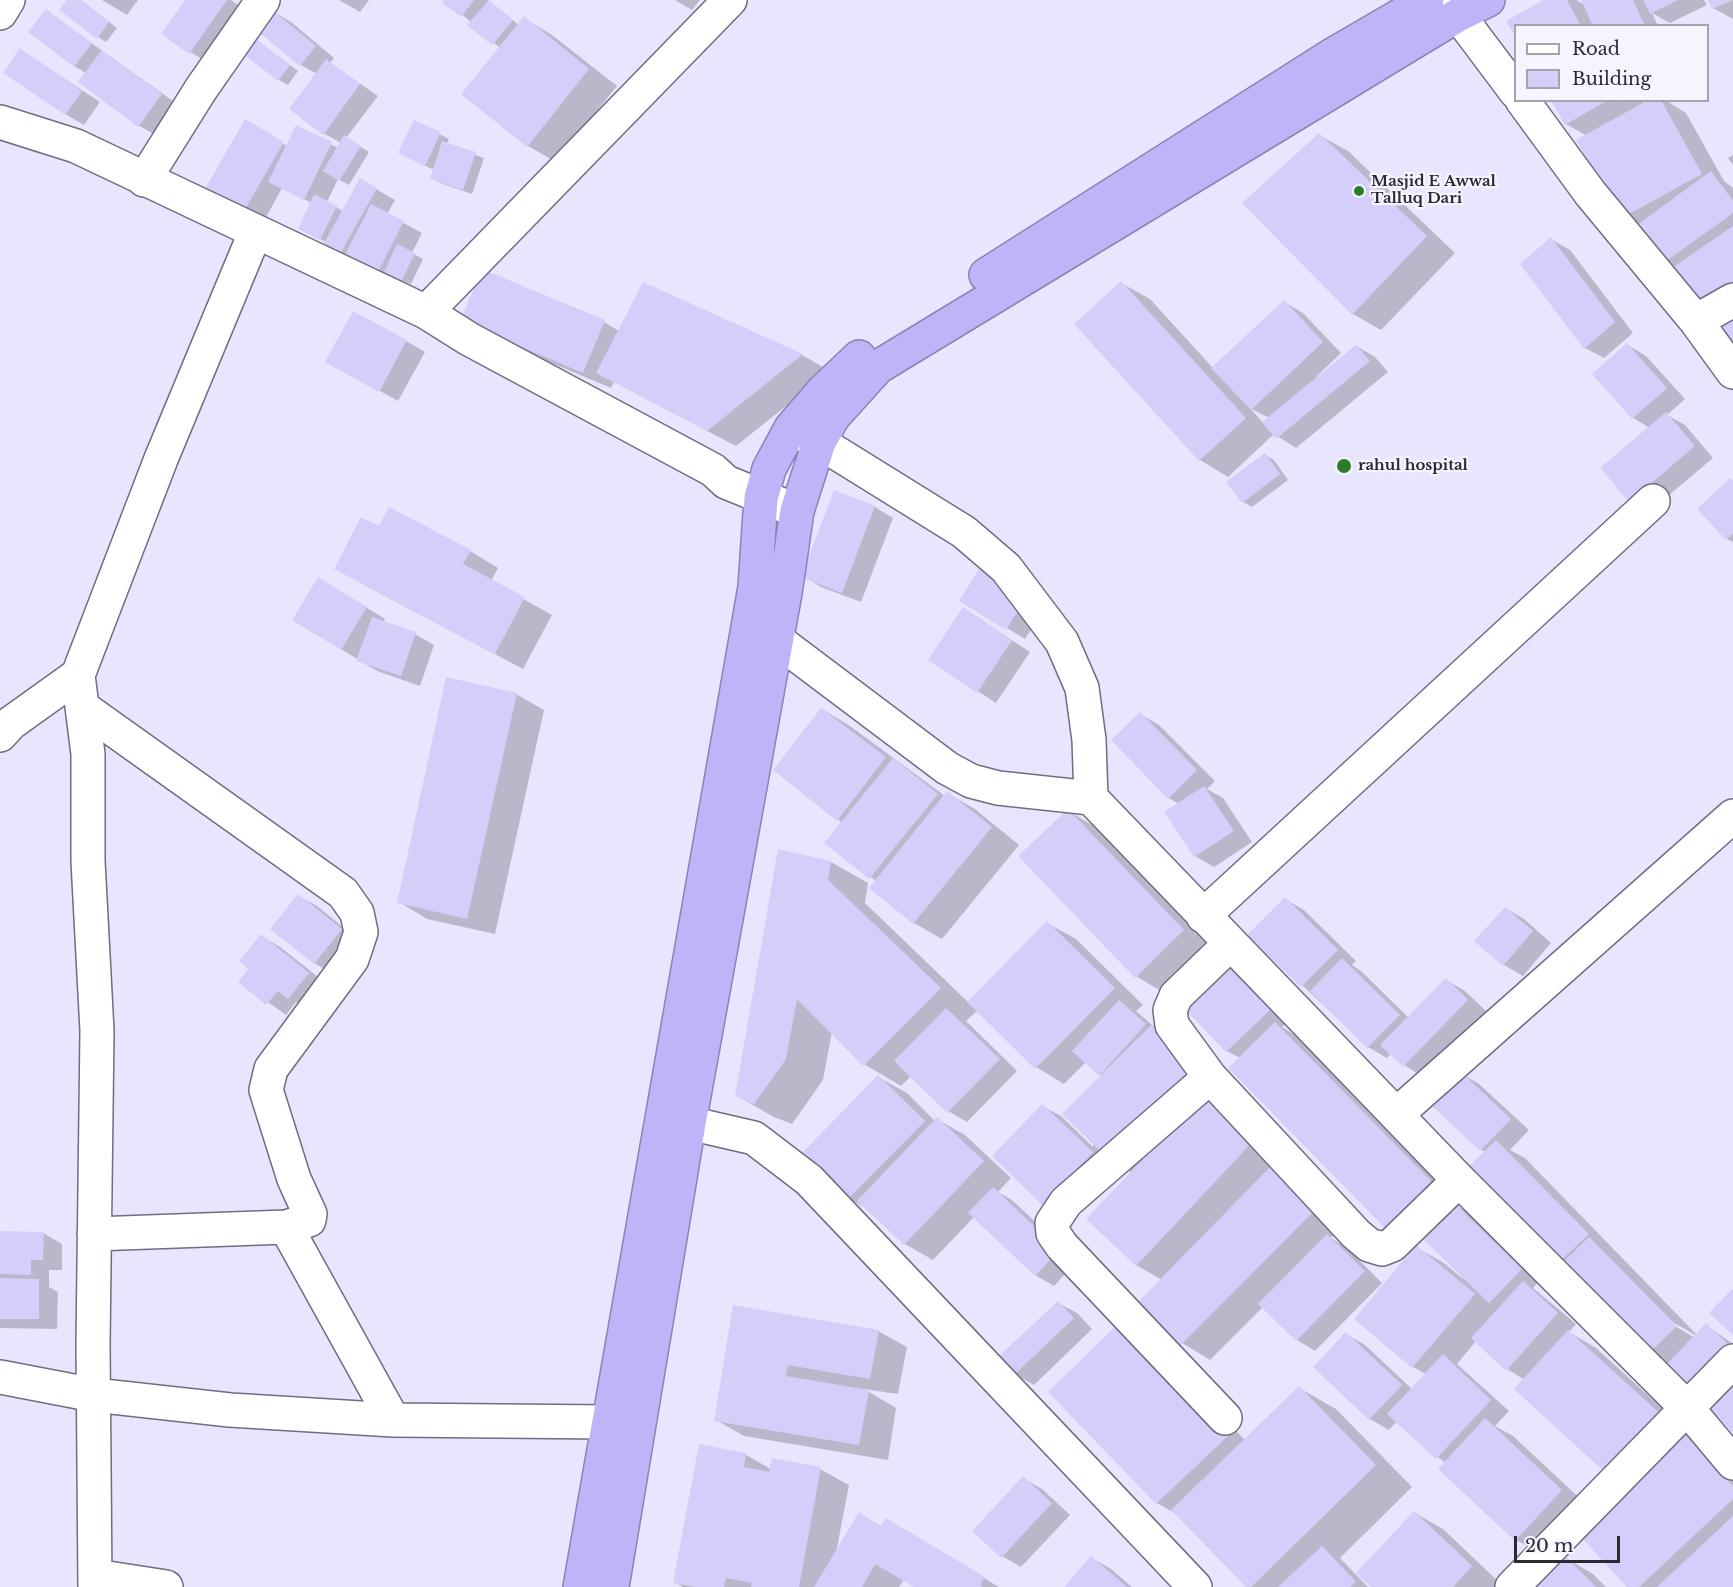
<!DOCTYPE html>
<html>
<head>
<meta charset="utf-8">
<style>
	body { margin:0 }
	#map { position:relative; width:1733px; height:1587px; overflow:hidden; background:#e8e6fe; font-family:"Libre Baskerville",serif }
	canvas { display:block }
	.legend { position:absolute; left:1514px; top:24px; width:195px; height:78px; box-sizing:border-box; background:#f6f5ff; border:2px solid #a5a4ad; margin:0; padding:8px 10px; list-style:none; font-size:18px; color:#2b2a33 }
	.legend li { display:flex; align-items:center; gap:12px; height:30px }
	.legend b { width:30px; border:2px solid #a5a4ad }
	.scale { position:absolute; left:1514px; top:1536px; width:106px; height:27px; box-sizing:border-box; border:3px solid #2b2a33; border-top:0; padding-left:8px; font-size:18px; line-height:21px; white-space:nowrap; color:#2b2a33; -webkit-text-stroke:4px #f6f5ff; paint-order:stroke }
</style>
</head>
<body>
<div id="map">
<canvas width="1733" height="1587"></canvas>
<ul class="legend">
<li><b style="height:8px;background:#fff"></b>Road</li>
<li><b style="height:16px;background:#d3cffa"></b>Building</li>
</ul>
<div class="scale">20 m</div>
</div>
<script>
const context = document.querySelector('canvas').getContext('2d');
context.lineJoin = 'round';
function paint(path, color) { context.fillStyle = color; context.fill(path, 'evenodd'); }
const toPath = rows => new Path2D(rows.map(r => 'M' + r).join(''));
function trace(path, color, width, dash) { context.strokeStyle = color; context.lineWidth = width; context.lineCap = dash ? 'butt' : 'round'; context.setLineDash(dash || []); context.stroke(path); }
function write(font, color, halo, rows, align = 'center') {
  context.font = font + ' "Libre Baskerville",serif'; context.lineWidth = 4.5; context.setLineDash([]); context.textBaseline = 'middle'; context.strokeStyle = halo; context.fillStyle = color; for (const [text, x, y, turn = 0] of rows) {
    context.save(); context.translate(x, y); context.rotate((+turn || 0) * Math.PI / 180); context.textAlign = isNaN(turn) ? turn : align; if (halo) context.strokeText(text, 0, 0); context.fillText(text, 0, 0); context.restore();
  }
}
paint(toPath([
	[69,0,81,0,117,28,106,42,98,37],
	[102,0,138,0,127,15],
	[187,0,231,0,246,11,209,64,163,34],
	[339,0,369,0,360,12],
	[446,0,487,0,519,25,524,18,552,35,617,86,556,162,528,146,500,48],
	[675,0,700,0,692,10],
	[1546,0,1576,0,1585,5,1583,0,1704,0,1707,5,1670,23,1652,13,1658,26,1516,26,1508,22],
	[1710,0,1733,0,1733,19,1713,8],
	[46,11,180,106,157,136,138,125,86,73,74,66],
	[272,11,291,22,334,58,330,63,378,96,346,138,369,152,349,185,338,179,327,202,343,211,360,180,395,200,387,214,422,233,412,253,423,259,411,284,358,266,324,246,326,242,308,233,312,203,282,188,264,221,207,188,245,122,287,146,296,127,338,148,341,143,323,133,317,74,301,65],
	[251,37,298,71,288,85,279,80],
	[21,50,100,102,84,125,65,114],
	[1553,100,1642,100,1644,104,1651,100,1665,100,1686,113,1724,181,1733,188,1733,349,1676,267,1666,261,1622,218,1587,136,1566,124],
	[415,122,449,139,447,144,484,158,472,194,440,183,432,178,434,170,409,158],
	[1319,135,1348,151,1455,253,1381,330,1353,314],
	[1733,155,1733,165,1728,158],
	[1551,239,1570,250,1633,333,1604,358,1585,348],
	[1121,283,1150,299,1213,368,1284,302,1303,313,1341,353,1316,377,1317,378,1356,346,1375,357,1388,372,1296,448,1274,434,1228,477,1200,460],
	[1250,408,1269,418,1263,423],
	[644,284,802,355,830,371,736,446,614,382,611,388,490,337,604,322,619,331],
	[406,341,425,352,398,401,346,372],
	[1628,345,1646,356,1685,399,1667,415,1685,425,1713,458,1649,512,1630,501,1650,428,1633,418],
	[1265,455,1274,460,1288,480,1252,507,1243,502],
	[1733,481,1733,542,1727,539],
	[835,492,875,507,893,518,861,602,821,587,803,576],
	[379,528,470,551,498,568,491,581,552,615,523,669,364,585],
	[338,590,385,619,383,622,415,634,434,645,420,686,377,671,341,649],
	[961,600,1044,610,1025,639],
	[964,609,1030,652,996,703,930,660],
	[516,694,544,710,495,934,427,919,399,902],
	[822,709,850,726,945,796,947,793,975,809,1019,845,942,939,914,923,871,888,876,881,827,843,843,823,837,819],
	[1140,714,1159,725,1215,781,1207,789,1223,798,1252,842,1214,867,1195,856,1179,804,1169,798],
	[1068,811,1096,827,1211,947,1164,993,1136,976],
	[831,862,868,883,865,903,969,1003,1047,923,1076,939,1143,1005,1136,1011,1159,1031,1344,1224,1331,1238,1346,1247,1382,1283,1315,1351,1297,1340,1263,1307,1210,1360,1182,1343,1162,1280,1136,1265,1132,1173,1105,1157,1062,1214,1043,1203,1042,1106,1061,1116,1093,1147,1102,1076,1086,1062,1064,1084,1036,1067,978,1010,966,1021,1017,1071,967,1122,948,1111,911,1076,901,1086,864,1064,832,1032,823,1080,792,1124,774,1117,737,1096],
	[298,896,317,906,360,941,333,974,314,963],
	[1285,899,1304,910,1356,961,1352,965,1361,971,1409,1018,1446,980,1465,991,1486,1011,1422,1076,1404,1065,1391,1053,1387,1058,1368,1047,1249,935],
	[1505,908,1524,919,1551,943,1523,976,1504,965,1476,941],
	[261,936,280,947,327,984,307,1008,296,1002,286,1015,240,982,251,969],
	[1225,966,1244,976,1288,1021,1282,1027,1303,1040,1461,1200,1455,1205,1470,1213,1539,1281,1533,1288,1576,1324,1569,1332,1596,1348,1693,1436,1691,1439,1712,1451,1733,1474,1733,1587,1630,1587,1629,1486,1525,1380,1507,1369,1476,1341,1457,1364,1509,1411,1495,1426,1513,1436,1589,1507,1544,1556,1516,1540,1445,1463,1397,1421,1389,1430,1370,1419,1315,1367,1346,1334,1365,1345,1412,1389,1426,1374,1413,1367,1356,1319,1416,1247,1444,1263,1463,1279,1465,1277,1240,1058,1227,1051],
	[1460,1073,1479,1084,1529,1130,1510,1150,1525,1158,1697,1335,1706,1325,1733,1344,1733,1380,1710,1404,1558,1270,1486,1152,1481,1150],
	[1671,1321,1695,1335,1695,1338,1670,1323],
	[878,1077,907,1093,935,1121,937,1119,965,1135,1011,1178,998,1192,1012,1200,1077,1261,1054,1286,1035,1275,974,1217,933,1260,905,1244,869,1210,848,1198],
	[0,1233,43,1233,62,1244,62,1270,49,1270,49,1287,58,1292,57,1329,0,1328],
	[1058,1303,1077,1313,1092,1329,1034,1385,1015,1374],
	[735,1307,878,1331,907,1347,898,1394,864,1389,896,1408,888,1460,744,1436,716,1420],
	[1148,1340,1245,1440,1299,1388,1336,1409,1412,1487,1340,1558,1368,1587,1248,1587,1176,1514,1157,1503,1050,1392],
	[700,1446,746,1455,771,1469,820,1469,849,1485,836,1553,882,1527,915,1537,999,1587,917,1587,904,1579,899,1587,683,1587,675,1582],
	[1023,1478,1042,1489,1070,1515,1021,1567,1002,1556],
	[1415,1513,1443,1529,1500,1583,1496,1587,1373,1587],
	[1564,1557,1593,1574,1606,1587,1534,1587],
	[1092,1558,1111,1569,1132,1587,1066,1587]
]), '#0003');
paint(toPath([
	[67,0,81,0,109,22,97,39,59,10],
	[185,0,227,0,189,54,161,34],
	[444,0,474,0,461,17,442,3],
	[489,0,513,20,492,45,467,25],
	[1543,0,1567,0,1581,26,1516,26,1516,38,1506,21],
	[1581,0,1633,0,1645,26,1593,26],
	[1643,0,1678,0,1650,14],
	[1708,0,1733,0,1712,9],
	[46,9,92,43,74,67,28,32],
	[271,9,316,46,300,66,255,29],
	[524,16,589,69,527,147,461,94],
	[251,35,290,65,278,81,238,50],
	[20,48,82,91,65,115,3,73],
	[102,50,162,94,138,127,78,82],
	[326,59,360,84,323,135,289,109],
	[1551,100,1608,100,1565,125],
	[1648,100,1661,100,1702,174,1620,219,1576,140],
	[245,119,284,142,244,211,205,189],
	[414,120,441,132,425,166,398,153],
	[296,125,332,142,304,200,268,182],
	[1319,133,1427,236,1352,315,1242,203],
	[344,135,361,146,339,181,323,171],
	[442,141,476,152,463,190,430,179],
	[1711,171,1733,201,1733,213,1665,262,1637,225],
	[360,178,377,188,339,256,322,247],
	[314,194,337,206,320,240,298,229],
	[371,204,404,221,378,272,345,255],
	[1733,226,1733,292,1700,314,1669,270],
	[1551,237,1615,322,1584,349,1520,264],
	[397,244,415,253,402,280,384,272],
	[482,269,605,320,583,373,460,321],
	[1121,281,1246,418,1199,461,1074,324],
	[643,282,803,354,707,431,596,373],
	[1284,300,1323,342,1251,410,1211,368],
	[1733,308,1733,352,1712,322],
	[353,311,407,340,379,392,325,362],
	[1627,343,1667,388,1632,419,1592,374],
	[1356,345,1370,361,1276,439,1262,422],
	[1666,412,1695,446,1629,502,1600,468],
	[1265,453,1280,474,1242,503,1226,482],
	[1730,478,1733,481,1733,533,1726,540,1697,509],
	[834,490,875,506,842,593,801,577],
	[389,507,471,550,463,564,525,597,495,654,334,569,361,517,379,526],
	[979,569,1026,598,1006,630,959,601],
	[318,577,367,607,341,650,292,620],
	[963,607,1012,640,977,693,928,660],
	[372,617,416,632,401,676,356,661],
	[446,677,517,693,467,919,397,903],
	[821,708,886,757,837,821,773,770],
	[1140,712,1197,770,1168,799,1111,740],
	[893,758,938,794,869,879,824,843],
	[1204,786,1234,831,1194,857,1164,812],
	[947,791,992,827,913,924,869,888],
	[1068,809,1184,930,1135,978,1018,856],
	[778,849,831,861,828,880,941,988,863,1066,797,999,786,1059,754,1104,735,1096],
	[298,894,342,929,314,964,270,929],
	[1285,897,1338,950,1301,987,1247,935],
	[1505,907,1533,931,1503,966,1474,941],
	[1047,921,1115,988,1035,1069,967,1002],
	[261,934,309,973,288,999,278,991,266,1005,238,982,248,969,239,961],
	[1342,958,1400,1015,1367,1048,1310,991],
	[1225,964,1270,1010,1226,1052,1182,1006],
	[1446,978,1468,1000,1403,1067,1380,1045],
	[1119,1000,1146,1024,1099,1076,1072,1051],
	[946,1008,1000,1059,947,1113,894,1061],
	[1275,1022,1433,1183,1386,1229,1228,1068],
	[1151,1025,1199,1072,1110,1161,1062,1114],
	[1460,1071,1511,1119,1480,1151,1430,1104],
	[878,1075,925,1121,848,1199,801,1154],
	[1210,1089,1259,1135,1136,1266,1086,1219],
	[1042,1104,1093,1152,1042,1205,992,1156],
	[937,1117,984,1161,904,1245,857,1201],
	[1496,1140,1589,1234,1555,1266,1463,1172],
	[1273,1164,1317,1208,1181,1345,1138,1302],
	[993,1187,1059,1250,1035,1276,968,1213],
	[1451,1200,1522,1269,1489,1303,1418,1234],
	[0,1231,44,1232,43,1260,31,1260,31,1275,0,1274],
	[1327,1234,1365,1271,1296,1341,1258,1304],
	[1589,1237,1677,1326,1643,1359,1555,1270],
	[1416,1245,1475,1294,1412,1368,1354,1319],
	[0,1278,39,1279,39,1319,0,1319],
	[1523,1281,1558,1313,1506,1371,1471,1338],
	[1732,1289,1733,1291,1733,1335,1709,1313],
	[1058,1301,1074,1318,1014,1375,998,1357],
	[733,1305,879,1330,870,1379,788,1365,786,1376,869,1390,859,1445,714,1421],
	[1120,1322,1229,1435,1156,1504,1048,1392],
	[1706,1323,1733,1349,1690,1394,1663,1368],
	[1568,1330,1666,1419,1612,1479,1514,1389],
	[1346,1332,1402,1385,1369,1420,1313,1367],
	[1443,1354,1491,1400,1436,1459,1387,1414],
	[1733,1385,1733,1433,1709,1408],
	[1299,1386,1376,1465,1251,1587,1246,1587,1171,1510],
	[1485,1418,1562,1490,1515,1541,1438,1469],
	[1683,1433,1733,1486,1733,1499,1639,1587,1627,1587,1577,1533],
	[699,1444,746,1453,744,1467,769,1472,772,1458,821,1467,799,1587,751,1587,752,1583,726,1578,724,1587,695,1587,673,1583],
	[1023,1476,1052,1503,1001,1558,972,1531],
	[1414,1511,1472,1566,1453,1587,1371,1587,1356,1573],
	[859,1512,881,1526,886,1518,985,1577,980,1585,983,1587,914,1587,875,1564,862,1587,814,1587],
	[1733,1516,1733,1587,1657,1587],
	[1322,1546,1356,1582,1350,1587,1278,1587],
	[1564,1555,1596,1587,1532,1587],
	[1091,1556,1127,1587,1064,1587]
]), '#d3cffa');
const minor = toPath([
	[1447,0,1516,92],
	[0,13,8,0],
	[1522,100,1590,193,1696,321,1733,372],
	[0,122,76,146,426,312,469,339,713,470,726,482,797,511],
	[144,180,201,89,263,0],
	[426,312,730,0],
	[1696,321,1733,300],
	[793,430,819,442,964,532,1006,568,1062,642,1082,688,1089,740,1091,798,1459,1180,1687,1408,1733,1463],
	[777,640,947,768,971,781,998,788,1091,798],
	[82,707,343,893,357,913,361,932,352,959,271,1069,266,1090,294,1179,310,1214,309,1220,286,1227,94,1234],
	[0,735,11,723,78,675],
	[1203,916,1653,501],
	[1230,944,1176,996,1170,1010,1172,1025,1210,1077,1356,1234,1369,1245,1382,1249,1392,1245,1459,1180],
	[1210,1077,1066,1202,1052,1223,1053,1233,1062,1246,1225,1418],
	[1397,1114,1733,816],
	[689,1123,754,1138,809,1180,1195,1587],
	[286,1227,393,1420],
	[0,1377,94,1395,230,1410,393,1420,608,1422],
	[95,1576,166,1587],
	[95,1587,93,1344,97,1031,88,861,88,754,78,675,161,459,255,233],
	[1512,1587,1733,1361]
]);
const highway = toPath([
	[986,275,1334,54,1427,0],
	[580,1587,755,587,761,498,769,469,791,428,823,391,859,357],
	[612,1587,689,1123,785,593,797,511,819,442,833,417,878,367,1458,15,1488,0]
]);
trace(minor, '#6e6d81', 36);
trace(highway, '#8a84b3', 36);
trace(minor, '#fff', 33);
trace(highway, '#bdb5f8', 33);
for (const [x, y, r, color] of [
	[1359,191,6,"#2b7d29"],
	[1344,466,8,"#2b7d29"]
]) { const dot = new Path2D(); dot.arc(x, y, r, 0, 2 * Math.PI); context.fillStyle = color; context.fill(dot); trace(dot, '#f6f5ff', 2); }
write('bold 15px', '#2b2a33', '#f6f5ff', [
	["Masjid E Awwal",1371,182],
	["Talluq Dari",1371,199],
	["rahul hospital",1358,466]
], 'left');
</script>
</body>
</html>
